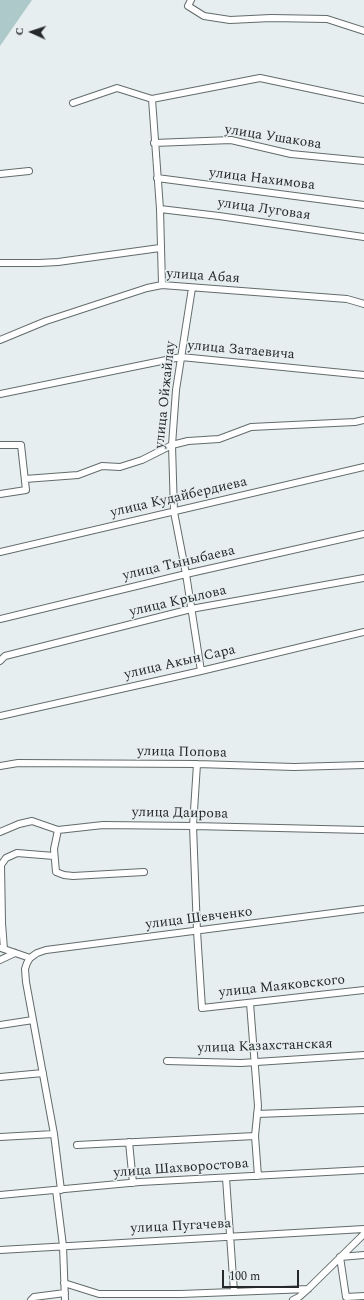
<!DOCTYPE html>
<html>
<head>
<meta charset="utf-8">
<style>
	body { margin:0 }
	#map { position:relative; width:364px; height:1300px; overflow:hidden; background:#e6eeef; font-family:Spectral,serif }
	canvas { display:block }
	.north { position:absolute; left:12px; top:12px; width:40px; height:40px; -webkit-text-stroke:3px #e6eeef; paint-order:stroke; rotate:273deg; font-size:11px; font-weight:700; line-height:16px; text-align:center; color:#262929 }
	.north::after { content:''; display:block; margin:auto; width:14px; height:18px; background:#262929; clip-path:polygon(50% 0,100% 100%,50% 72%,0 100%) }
	.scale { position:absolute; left:222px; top:1270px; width:77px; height:18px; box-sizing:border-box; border:2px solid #262929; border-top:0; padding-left:5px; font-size:12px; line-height:14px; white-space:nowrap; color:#262929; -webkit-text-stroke:3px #e6eeef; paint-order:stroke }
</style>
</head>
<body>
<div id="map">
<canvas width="364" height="1300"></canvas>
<div class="north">С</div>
<div class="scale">100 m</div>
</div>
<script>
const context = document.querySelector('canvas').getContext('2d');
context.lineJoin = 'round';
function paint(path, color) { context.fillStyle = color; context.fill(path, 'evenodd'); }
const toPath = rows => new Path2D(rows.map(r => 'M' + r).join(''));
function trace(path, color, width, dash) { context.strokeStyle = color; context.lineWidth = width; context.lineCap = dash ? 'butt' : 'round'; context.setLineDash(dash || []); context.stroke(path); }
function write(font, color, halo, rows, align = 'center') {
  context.font = font + ' Spectral,serif'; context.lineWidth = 3; context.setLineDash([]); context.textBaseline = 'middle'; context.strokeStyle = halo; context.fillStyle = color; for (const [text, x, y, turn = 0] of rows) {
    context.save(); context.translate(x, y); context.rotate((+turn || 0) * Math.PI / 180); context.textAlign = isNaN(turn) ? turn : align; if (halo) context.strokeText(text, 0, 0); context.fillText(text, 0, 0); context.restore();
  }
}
paint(toPath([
	[0,0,32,0,0,46]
]), '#aec9ca');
const minor = toPath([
	[191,0,188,6,204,16,230,20,271,18,327,19,364,31],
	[152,99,160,209,162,285],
	[73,103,117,88,152,99,260,78,364,100],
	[154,143,231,140,291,154,364,161],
	[0,174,29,171],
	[157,178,364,205],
	[160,209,219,216,364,237],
	[0,263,39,263,58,262,160,248],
	[192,288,176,390,172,445,174,512,186,574,201,671],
	[0,340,46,321,147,288,162,285,347,299,364,304],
	[0,394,181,357,364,375],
	[0,445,21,445,26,490,0,494],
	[25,479,78,475,102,466,120,467,142,460,172,445,188,441,219,439,251,427,355,422,364,420],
	[0,552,364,467],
	[0,619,186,574,364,534],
	[0,661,5,656,191,609,364,578],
	[0,716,201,671,364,632],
	[197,764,193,826,197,931,202,1008,364,990],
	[0,766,18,763,197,764,294,767,364,765],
	[58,830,54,849,56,872,64,875,73,876,144,872],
	[0,832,19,824,32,821,58,830,103,825,193,826,364,830],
	[1,948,30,958],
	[4,949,2,923,1,865,6,858,17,853,54,856],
	[0,960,15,953],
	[250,1003,258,1106,255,1136,258,1176],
	[0,1025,33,1020],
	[167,1061,241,1063,364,1055],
	[0,1077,43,1073],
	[257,1114,364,1110],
	[0,1137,54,1134],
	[129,1142,133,1183],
	[77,1145,255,1136],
	[226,1178,234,1292],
	[56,1190,63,1246,65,1300],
	[61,1190,54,1134,26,982,25,969,27,963,30,958,37,953,46,950,364,909],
	[0,1195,140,1182,364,1170],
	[0,1250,364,1229],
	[364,1255,340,1257,346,1297,364,1296],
	[64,1283,99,1294,181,1294,308,1289],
	[31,1300,34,1297,65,1293],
	[293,1300,299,1297,308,1289,364,1234]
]);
trace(minor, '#636b6b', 8);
trace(minor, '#fff', 6);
write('14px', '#262929', '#e6eeef', [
	["улица Ушакова",273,138,9],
	["улица Нахимова",262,180,7],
	["улица Луговая",264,210,8],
	["улица Абая",203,277,4],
	["улица Затаевича",241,351,5],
	["улица Ойжайлау",166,395,-84],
	["улица Кудайбердиева",179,498,-13],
	["улица Тыныбаева",179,564,-13],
	["улица Крылова",178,602,-13],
	["улица Акын Сара",180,663,-13],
	["улица Попова",182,753,1],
	["улица Даирова",180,814,1],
	["улица Шевченко",199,919,-7],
	["улица Маяковского",282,987,-6],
	["улица Казахстанская",265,1047,-2],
	["улица Шахворостова",181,1169,-4],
	["улица Пугачева",181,1227,-3]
]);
</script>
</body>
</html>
